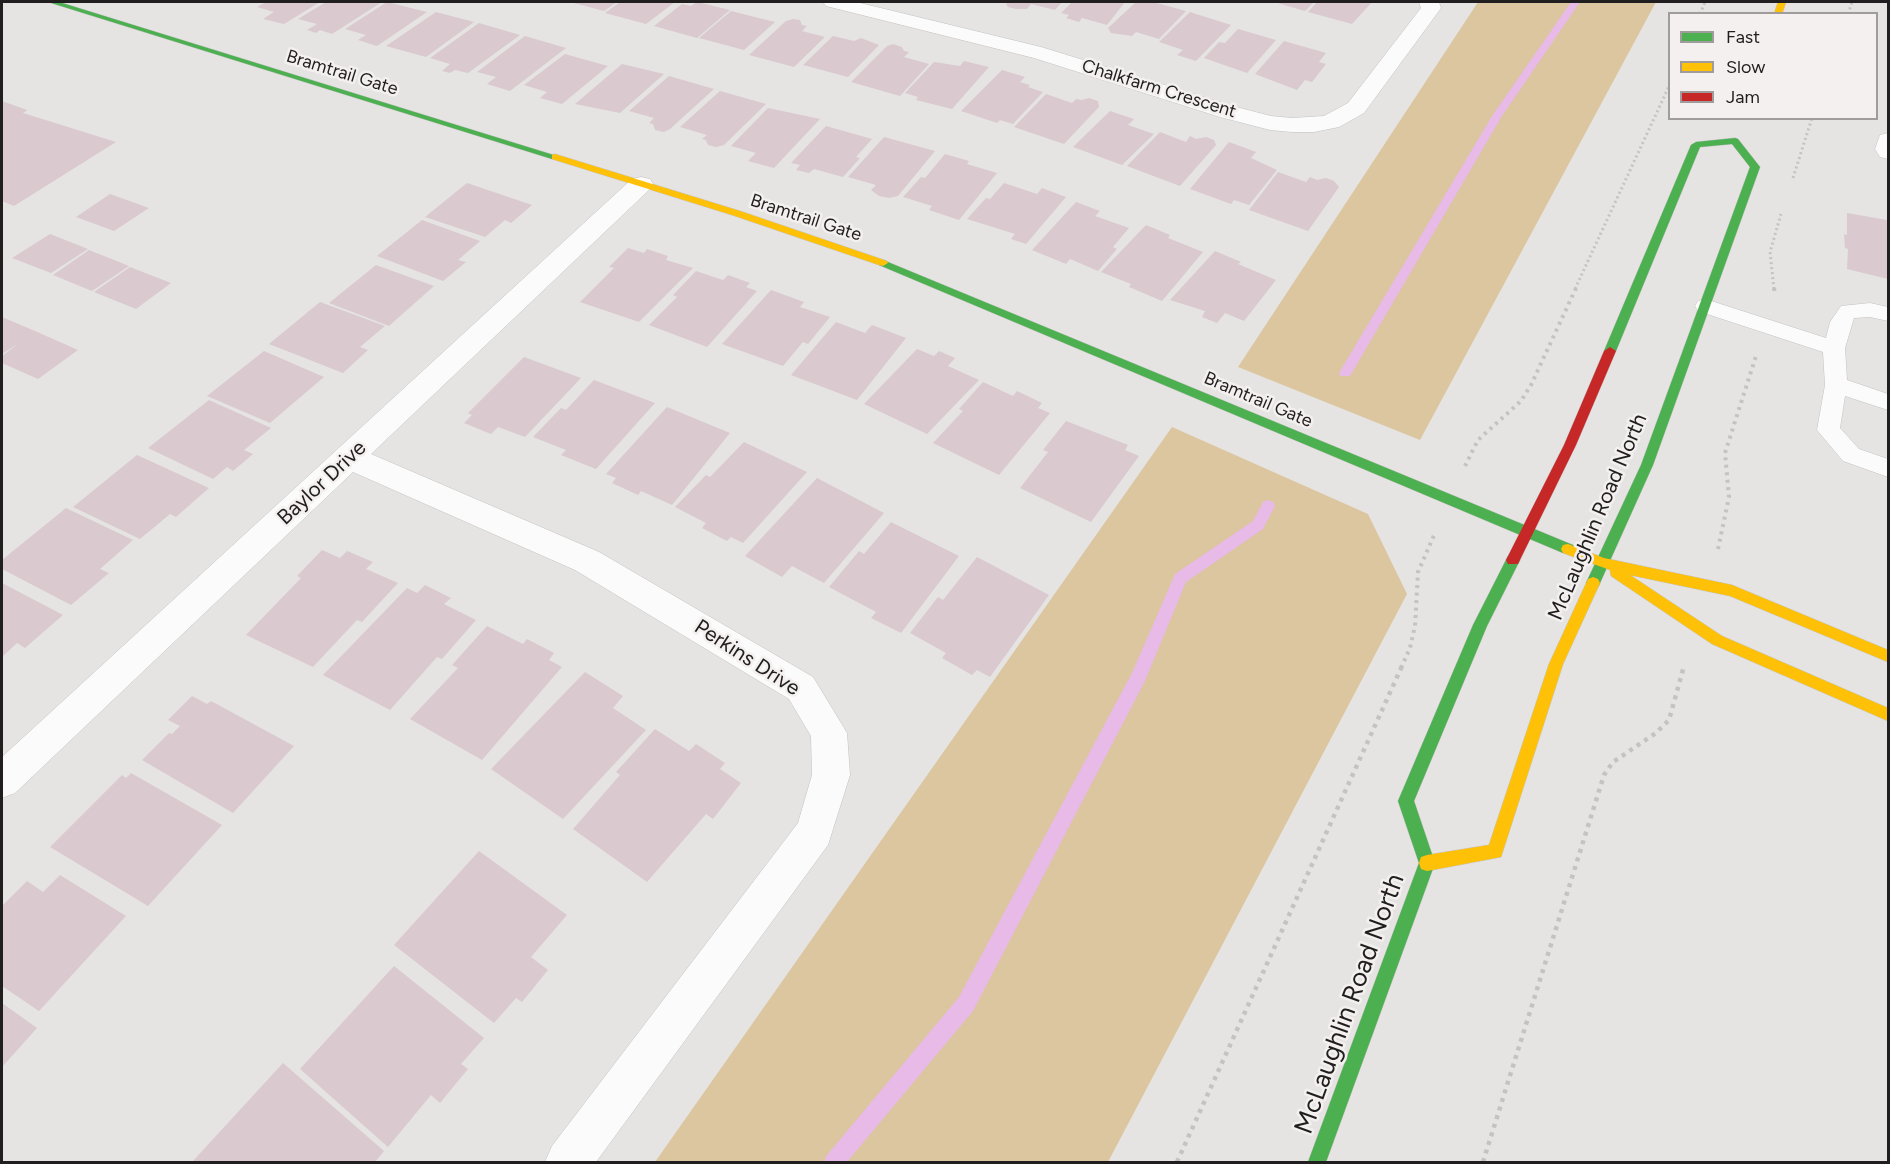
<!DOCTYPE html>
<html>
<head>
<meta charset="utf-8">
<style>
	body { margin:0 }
	#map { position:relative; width:1890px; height:1164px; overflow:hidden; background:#e5e4e3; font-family:Figtree,sans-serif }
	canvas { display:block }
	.frame { position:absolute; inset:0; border:3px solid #201e1e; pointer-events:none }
	.legend { position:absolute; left:1668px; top:12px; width:210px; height:108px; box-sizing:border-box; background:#f4f0ef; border:2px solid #9f9c9b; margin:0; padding:8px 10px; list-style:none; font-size:18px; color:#201e1e }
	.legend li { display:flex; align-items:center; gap:12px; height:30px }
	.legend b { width:30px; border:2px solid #9f9c9b }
</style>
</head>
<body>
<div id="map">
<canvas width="1890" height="1164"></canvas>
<div class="frame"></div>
<ul class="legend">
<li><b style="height:8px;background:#4caf50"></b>Fast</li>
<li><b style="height:8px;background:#ffc107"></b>Slow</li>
<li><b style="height:8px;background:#c62828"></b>Jam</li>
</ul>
</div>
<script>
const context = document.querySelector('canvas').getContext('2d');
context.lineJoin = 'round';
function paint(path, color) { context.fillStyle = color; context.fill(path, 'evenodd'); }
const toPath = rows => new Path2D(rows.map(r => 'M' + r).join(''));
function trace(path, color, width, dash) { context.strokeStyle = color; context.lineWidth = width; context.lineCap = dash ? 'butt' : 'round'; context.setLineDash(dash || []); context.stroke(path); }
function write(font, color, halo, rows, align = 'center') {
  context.font = font + ' Figtree,sans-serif'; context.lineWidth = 5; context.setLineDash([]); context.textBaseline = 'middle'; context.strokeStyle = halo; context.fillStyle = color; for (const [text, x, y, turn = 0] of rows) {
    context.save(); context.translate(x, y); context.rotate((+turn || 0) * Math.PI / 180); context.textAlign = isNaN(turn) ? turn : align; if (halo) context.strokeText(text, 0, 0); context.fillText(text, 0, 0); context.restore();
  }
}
paint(toPath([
	[1478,2,1656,2,1420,440,1238,367],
	[1172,427,1368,514,1407,594,1108,1162,655,1162]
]), '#dcc69f');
paint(toPath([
	[1571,2,1580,2,1502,116,1350,376,1340,376,1339,373,1492,116,1571,2],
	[1268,500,1273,502,1275,506,1263,529,1186,582,1145,681,973,1011,847,1162,824,1162,827,1155,959,997,1132,673,1175,574,1253,521,1263,502,1268,500]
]), '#e7bae7');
paint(toPath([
	[266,2,320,2,284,24,263,19,274,12,257,7],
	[326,2,382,2,332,34,320,30,316,33,307,30,317,24,298,19],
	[387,2,427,12,377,46,358,40,366,35,345,29],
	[570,2,617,2,604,11],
	[620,2,675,2,646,24,605,13],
	[697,2,730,10,697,38,654,26,682,4,691,6],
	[1008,2,1062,2,1055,10,1031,4,1027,9,1016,9,1008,7,1006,4],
	[1072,2,1125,2,1107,25,1082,18,1079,22,1066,18,1069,15,1061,13],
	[1136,2,1153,2,1186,11,1159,39,1136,32,1132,36,1111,33,1108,28],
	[1274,2,1314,2,1305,11],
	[1317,2,1372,2,1352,24,1308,12],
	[731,11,775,22,744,50,699,38],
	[436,12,474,22,426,57,386,46],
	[1190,12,1231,25,1196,61,1177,55,1183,50,1159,42],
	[793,19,800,20,802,25,807,26,802,31,825,37,794,67,749,55,786,21],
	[479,23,520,35,468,73,455,70,450,73,442,71,450,64,430,58],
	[1238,29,1276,40,1247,73,1204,58,1219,42,1225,43],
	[525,36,566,48,510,91,487,84,496,77,477,72],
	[833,36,854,41,861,38,879,45,848,77,803,65],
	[1284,41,1326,53,1319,62,1326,64,1312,82,1305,80,1297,90,1255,74],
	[893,44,902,47,904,51,909,52,904,57,929,64,900,96,851,82,887,46],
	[565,54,608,66,562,104,540,98,547,92,524,85],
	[964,61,989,67,952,109,916,100,918,97,905,93,934,62,960,66],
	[622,64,664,74,620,113,575,104],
	[1002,70,1025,77,1020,82,1030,85,1028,87,1043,92,1013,124,1000,120,997,123,961,111],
	[669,76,714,89,670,129,664,132,655,130,653,124,649,123,654,118,629,111],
	[720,91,766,104,724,145,716,147,708,145,706,140,702,139,707,135,680,127],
	[1046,94,1072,103,1076,99,1082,100,1089,98,1098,101,1099,107,1064,144,1014,127],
	[2,101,27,110,23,113,116,142,14,206,2,201],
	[768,108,820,119,774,168,748,161,756,153,731,146],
	[1110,111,1134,119,1128,125,1154,134,1122,165,1073,147],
	[826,126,872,139,856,157,860,158,843,177,814,169,809,173,796,170,800,165,791,163],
	[1160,132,1186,142,1190,136,1196,139,1206,137,1214,140,1216,145,1180,186,1127,166],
	[884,137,935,151,898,196,889,198,879,196,871,190,876,185,848,177],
	[1229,142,1256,152,1251,158,1277,170,1249,205,1234,200,1231,204,1190,189],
	[945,154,969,161,967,164,997,173,959,220,929,210,932,206,903,197,921,177,925,178],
	[1278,172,1306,182,1310,177,1317,180,1326,178,1334,181,1339,187,1308,231,1249,210],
	[467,183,532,205,511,223,505,220,485,237,425,217],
	[1004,183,1037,194,1042,188,1066,197,1026,244,1011,239,1015,234,967,219,986,198,990,199],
	[110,194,149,208,114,231,76,217],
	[1076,202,1100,211,1095,216,1129,228,1113,247,1117,249,1098,271,1070,259,1066,264,1032,250],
	[1847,213,1887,220,1888,217,1888,279,1847,269,1848,249,1845,248,1844,234,1847,235],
	[422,220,480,241,458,260,466,262,443,281,377,256],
	[1146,225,1170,235,1168,238,1203,252,1162,301,1129,287,1131,284,1101,272],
	[50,234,88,249,51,273,12,258],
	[628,248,644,253,647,249,668,256,666,260,693,268,639,322,580,302,614,268,609,267],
	[89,250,129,266,92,291,53,275],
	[1215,251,1241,262,1238,264,1276,280,1244,321,1225,313,1217,323,1202,317,1205,311,1170,300],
	[376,265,434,286,389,326,329,303],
	[130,267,171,283,136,309,94,292],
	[696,271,723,280,728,275,750,283,746,287,757,291,707,347,649,325,677,297,673,295],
	[771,290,804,302,800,307,830,317,808,344,803,342,783,366,722,344],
	[320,302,385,326,360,347,368,350,343,373,269,344],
	[2,317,35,331,78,350,38,379,2,363,2,356,19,343,2,354],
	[836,322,865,333,872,325,906,338,857,400,791,375],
	[917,349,934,356,939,351,955,358,948,366,979,380,927,434,864,404],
	[264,351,324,377,270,423,207,396],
	[524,357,581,378,525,437,498,427,491,434,464,423,472,415,468,413],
	[594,380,655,403,596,469,561,455,566,450,533,437,561,408,566,410],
	[983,382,1013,396,1017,391,1042,403,1038,408,1050,413,999,475,933,443,963,411,959,409],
	[209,400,271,428,244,450,253,454,233,471,227,467,213,479,148,448],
	[667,407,730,433,672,505,641,491,638,495,612,483,616,478,606,474],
	[1066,421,1128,445,1125,450,1139,456,1091,522,1020,488,1048,452,1043,450],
	[744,442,807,472,743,543,731,537,727,541,702,528,706,523,675,507,706,475,710,477],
	[137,455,209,488,176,517,170,514,140,539,73,507],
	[817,478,884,513,824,583,792,566,782,577,745,556],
	[66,508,133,540,100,569,109,573,71,605,2,569,2,560],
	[891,522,959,556,901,633,871,618,876,612,829,587,859,551,864,554],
	[322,550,340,558,347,551,373,562,366,569,398,583,362,622,357,620,313,667,246,635,301,578,297,576],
	[977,557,1049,595,990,677,977,670,972,675,942,658,946,653,910,633,938,597,943,600],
	[2,583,63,615,25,648,17,643,2,657],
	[425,585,451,598,444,604,476,620,442,659,437,657,390,710,323,675,407,588,417,593],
	[487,626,523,644,527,639,554,653,549,660,562,667,482,760,410,719,458,668,452,665],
	[585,672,623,696,613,708,646,730,563,819,491,769],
	[192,696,207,704,211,701,294,746,233,813,142,760,169,733,172,734,180,726,168,720],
	[655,729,689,751,696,744,725,763,720,769,741,783,713,819,706,814,647,882,573,829,620,775,616,772],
	[131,773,222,825,148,906,50,847,122,775,126,778],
	[479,851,567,915,531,957,548,970,522,1002,516,998,494,1023,394,945],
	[60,875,126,916,39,1011,2,986,2,906,27,881,43,892],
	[394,966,484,1038,461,1064,468,1069,440,1103,431,1095,388,1147,300,1069],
	[2,1003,37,1028,2,1067],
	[283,1063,384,1151,375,1162,192,1162]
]), '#dac9cf');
const lane = toPath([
	[1705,299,1826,338,1830,322,1841,306,1870,303,1888,307,1888,321,1870,317,1854,318,1845,348,1847,380,1888,394,1888,410,1845,396,1840,428,1859,449,1888,459,1888,477,1843,461,1817,430,1825,385,1823,352,1698,311,1695,306,1698,301,1705,299]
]);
const street = toPath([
	[823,2,856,2,1041,47,1236,107,1271,116,1292,118,1324,116,1348,103,1421,8,1419,2,1439,2,1441,8,1364,113,1339,127,1314,132,1292,132,1270,130,1220,117,1034,58,826,6,823,2],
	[1888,133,1888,159,1880,157,1875,149,1880,135,1888,133],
	[641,177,650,179,653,184,650,189,371,454,599,552,813,677,847,733,850,775,828,845,596,1162,545,1162,552,1146,798,823,812,775,811,736,789,699,575,570,353,472,15,793,2,798,2,757,632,179,641,177]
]);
const fast = toPath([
	[48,2,59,2,560,157,552,159,48,2],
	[1735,138,1738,139,1760,167,1653,465,1600,583,1598,587,1593,589,1588,587,1586,583,1641,465,1750,167,1732,144,1700,147,1616,351,1610,355,1604,351,1691,145,1696,142,1735,138],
	[883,260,1573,545,1575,549,1573,553,1563,553,879,265,879,261,883,260],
	[1513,555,1518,556,1520,560,1487,626,1414,801,1435,863,1326,1162,1308,1162,1419,863,1398,801,1473,625,1508,556,1513,555]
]);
const slow = toPath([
	[1778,2,1786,2,1782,14,1774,14,1778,2],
	[555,154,740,211,887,261,888,263,883,266,879,265,732,215,552,159,552,155,555,154],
	[1568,544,1604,558,1732,585,1888,650,1888,662,1730,596,1630,575,1722,636,1888,708,1888,721,1712,644,1611,576,1610,570,1563,553,1561,549,1563,545,1568,544],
	[1593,577,1598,579,1600,583,1563,664,1501,857,1427,871,1421,869,1419,863,1421,857,1427,855,1489,845,1549,664,1588,579,1593,577]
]);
const jam = toPath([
	[1610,347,1616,351,1576,445,1518,564,1508,564,1506,560,1564,445,1604,351,1610,347]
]);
trace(lane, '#c3c2c1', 1);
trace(street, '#c3c2c1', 1);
trace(fast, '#c3c2c1', 1);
trace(slow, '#c3c2c1', 1);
trace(jam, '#c3c2c1', 1);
trace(toPath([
	[1700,14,1705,2],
	[1848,14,1852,2],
	[1793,178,1812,118],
	[1575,289,1670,84],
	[1774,289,1770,252,1781,214]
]), '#c4c3c3', 3, [2, 3]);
trace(toPath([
	[1774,288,1775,294],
	[1465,466,1478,440,1521,401,1531,385,1576,288],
	[1718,549,1729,497,1725,453,1756,356],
	[1401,668,1410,648,1415,626,1418,572,1435,533]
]), '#c4c3c3', 4, [3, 4.5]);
trace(toPath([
	[1177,1162,1402,666],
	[1483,1162,1604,775,1613,762,1656,733,1669,720,1684,666]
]), '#c4c3c3', 4.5, [4, 5]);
paint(lane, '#fbfbfb');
paint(street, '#fbfbfb');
paint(fast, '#4caf50');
paint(slow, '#ffc107');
paint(jam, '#c62828');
write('18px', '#201e1e', '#f4f0ef', [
	["Bramtrail Gate",342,73,17],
	["Chalkfarm Crescent",1159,89,17],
	["Bramtrail Gate",806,218,18],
	["Bramtrail Gate",1258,400,23]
]);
write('21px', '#201e1e', '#f4f0ef', [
	["Baylor Drive",322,483,-43],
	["McLaughlin Road North",1598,517,-67],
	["Perkins Drive",747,658,33]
]);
write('26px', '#201e1e', '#f4f0ef', [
	["McLaughlin Road North",1350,1004,-70]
]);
</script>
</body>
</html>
